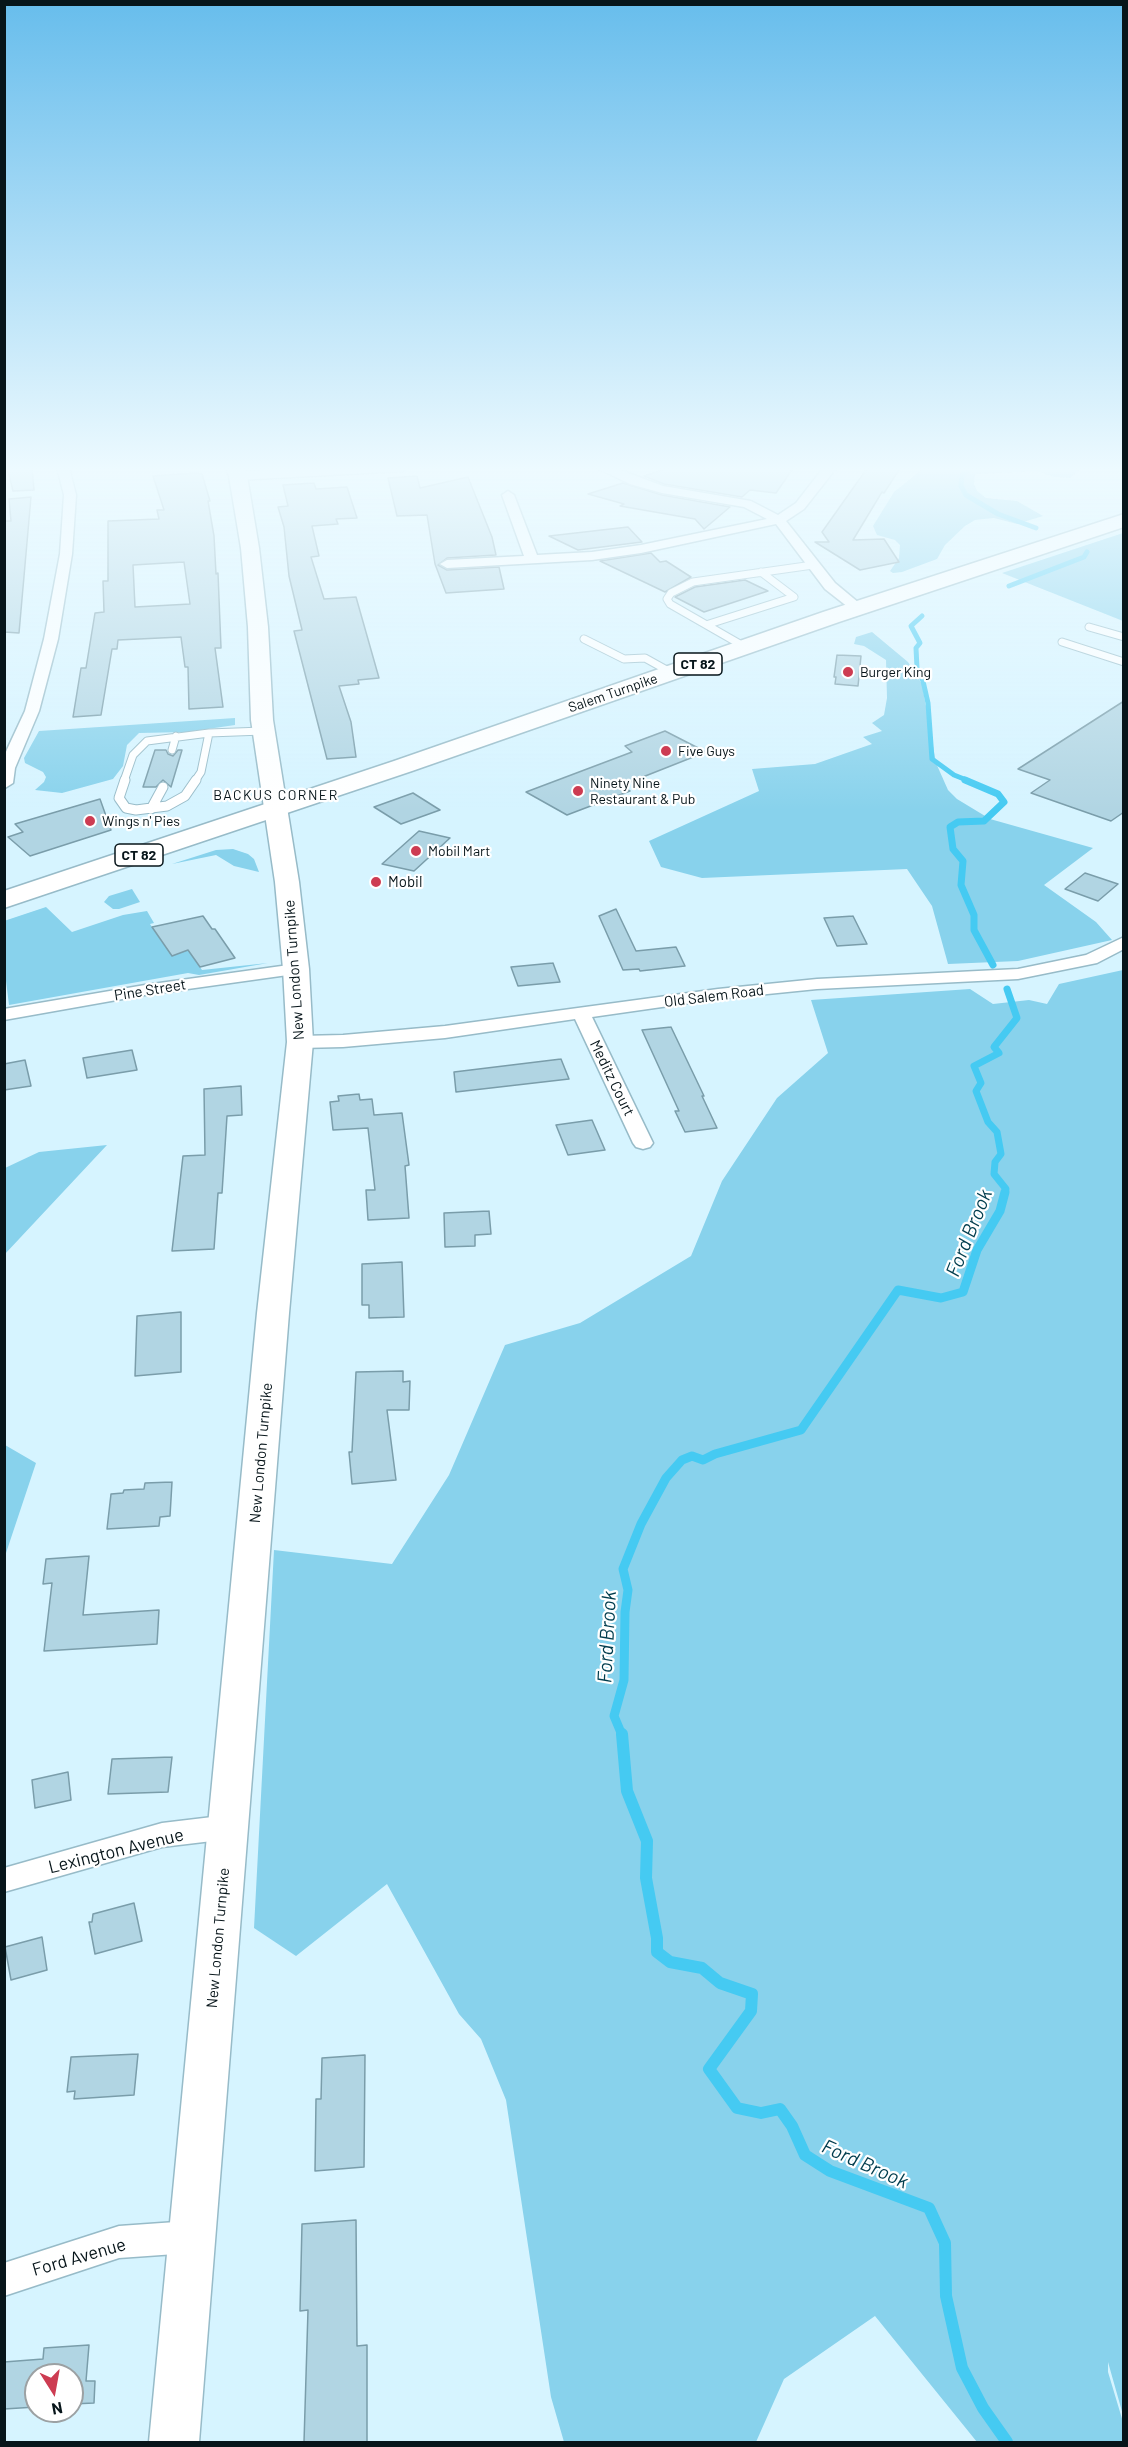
<!DOCTYPE html>
<html>
<head>
<meta charset="utf-8">
<style>
	body { margin:0 }
	#map { position:relative; width:1128px; height:2447px; overflow:hidden; background:#d6f4ff; font-family:Barlow,sans-serif }
	canvas { display:block }
	.frame { position:absolute; inset:0; border:6px solid #07151a; pointer-events:none }
	.north { position:absolute; left:24px; top:2363px; width:60px; height:60px; box-sizing:border-box; background:#fff; border:2px solid #9ca1a3; border-radius:50%; rotate:169deg; font-size:16px; font-weight:700; line-height:24px; text-align:center; color:#07151a }
	.north::after { content:''; display:block; margin:auto; width:21px; height:27px; background:#cd3c52; clip-path:polygon(50% 0,100% 100%,50% 72%,0 100%) }
</style>
</head>
<body>
<div id="map">
<canvas width="1128" height="2447"></canvas>
<div class="frame"></div>
<div class="north">N</div>
</div>
<script>
const context = document.querySelector('canvas').getContext('2d');
context.lineJoin = 'round';
function paint(path, color) { context.fillStyle = color; context.fill(path, 'evenodd'); }
const toPath = rows => new Path2D(rows.map(r => 'M' + r).join(''));
function trace(path, color, width, dash) { context.strokeStyle = color; context.lineWidth = width; context.lineCap = dash ? 'butt' : 'round'; context.setLineDash(dash || []); context.stroke(path); }
function write(font, color, halo, rows, align = 'center') {
  context.font = font + ' Barlow,sans-serif'; context.lineWidth = 4.5; context.setLineDash([]); context.textBaseline = 'middle'; context.strokeStyle = halo; context.fillStyle = color; for (const [text, x, y, turn = 0] of rows) {
    context.save(); context.translate(x, y); context.rotate((+turn || 0) * Math.PI / 180); context.textAlign = isNaN(turn) ? turn : align; if (halo) context.strokeText(text, 0, 0); context.fillText(text, 0, 0); context.restore();
  }
}
paint(toPath([
	[925,467,1082,467,1070,478,1054,477,1037,471,977,474,975,475,974,484,977,491,986,498,1017,501,1043,516,1017,524,994,518,975,520,965,526,945,545,937,559,902,572,893,573,890,571,899,558,900,545,895,540,877,535,873,526,894,492],
	[1123,533,1123,621,1002,573],
	[872,632,908,662,922,684,936,763,948,790,957,799,990,819,1093,848,1044,885,1096,922,1112,940,1018,961,948,964,932,906,907,869,702,878,661,867,649,841,759,791,752,769,815,764,872,744,863,737,882,731,872,723,884,715,887,698,886,660,864,646,854,644,856,637],
	[235,718,235,725,187,732,139,733,127,745,123,766,113,779,62,793,35,790,44,782,46,777,43,772,25,763,24,758,39,731],
	[233,849,248,854,254,859,259,872,234,866,216,855,172,864,216,850],
	[132,889,140,902,119,909,113,909,104,902,109,896],
	[46,907,72,932,123,915,147,911,154,923,150,924,162,942,169,941,186,946,202,970,268,963,199,975,188,973,9,1005,5,973,4,921],
	[1123,970,1123,2415,1108,2362,1108,2372,1123,2422,1123,2442,977,2442,875,2316,784,2379,756,2442,564,2442,551,2397,506,2100,481,2039,459,2014,387,1884,296,1956,254,1928,274,1550,392,1564,449,1475,505,1345,580,1323,691,1256,722,1181,777,1098,828,1053,811,1000,970,989,993,1004,1029,1000,1047,1004,1059,984],
	[107,1145,5,1254,5,1168,39,1152],
	[5,1445,36,1463,5,1556]
]), '#88d2ec');
trace(toPath([
	[972,467,962,475,961,486,966,495,998,514,1036,528],
	[1009,586,1084,557,1087,552],
	[922,616,911,626,920,643,916,648,917,668,923,681,928,703,932,759,954,775,969,781]
]), '#45caf2', 5);
trace(toPath([
	[965,780,998,794,1004,802,984,821,958,822,950,827,953,849,963,861,961,885,974,915,974,930,993,965],
	[1005,1193,1006,1189,994,1174,995,1162,1001,1154,997,1132,988,1122,976,1091,981,1083,974,1066,999,1053,994,1047,1017,1018,1007,989]
]), '#45caf2', 7);
trace(toPath([
	[622,1735,614,1716,624,1680,625,1612,628,1590,623,1569,641,1524,666,1478,682,1460,692,1456,703,1460,715,1454,801,1430,898,1290,941,1298,963,1292,977,1250,1000,1211,1005,1192]
]), '#45caf2', 9);
trace(toPath([
	[622,1734,627,1791,647,1841,646,1878,657,1938,657,1952,670,1962,702,1968,720,1983,752,1994,751,2011,709,2069,737,2108,761,2113,780,2109,792,2126,805,2155,830,2171,929,2208,945,2243,946,2296,962,2368,983,2408,1007,2442]
]), '#45caf2', 12);
const building = toPath([
	[7,467,32,467,34,490,13,491,7,467],
	[673,467,794,467,776,493,750,490,742,497,664,484,644,476,673,467],
	[868,467,901,467,884,493,882,492,853,540,884,539,899,562,860,570,815,542,829,542,822,532,868,467],
	[196,473,202,474,210,501,208,501,214,536,216,574,218,573,221,648,215,648,223,707,189,709,188,667,185,667,181,637,118,640,117,649,112,649,101,715,73,717,81,668,86,668,95,613,104,612,103,581,108,581,108,521,159,519,157,510,164,510,153,476,196,473],
	[184,562,190,604,135,607,133,565,184,562],
	[417,476,420,488,468,477,492,537,496,555,447,558,438,565,447,570,499,567,504,589,446,593,435,564,427,515,397,516,388,478,417,476],
	[314,483,316,489,347,487,357,518,336,519,338,524,312,526,319,556,311,557,324,599,356,597,379,678,358,680,359,684,339,686,351,722,356,757,327,759,294,631,302,630,289,576,284,527,278,507,288,506,283,485,314,483],
	[623,483,662,495,730,507,704,529,695,519,620,506,624,504,588,494,623,483],
	[31,497,19,633,4,632,4,521,11,521,9,499,31,497],
	[628,527,642,542,578,550,549,536,628,527],
	[651,553,660,562,666,561,691,577,665,592,600,561,651,553],
	[745,580,768,591,704,612,675,597,695,587,745,580],
	[837,655,861,656,858,686,835,684,836,677,834,677,837,655],
	[1124,701,1124,812,1111,821,1031,793,1050,780,1018,769,1124,701],
	[665,731,706,752,620,786,630,791,567,815,526,792,632,752,625,746,665,731],
	[155,750,166,750,168,754,173,756,178,750,182,750,171,787,163,780,156,787,143,787,155,750],
	[413,793,440,810,401,824,374,807,413,793],
	[100,799,111,830,30,856,8,837,23,832,15,824,100,799],
	[419,831,450,838,414,871,382,864,419,831],
	[1085,873,1118,884,1098,901,1065,889,1085,873],
	[616,909,636,951,676,947,685,966,640,971,639,969,623,970,599,916,616,909],
	[203,916,212,929,215,929,235,958,200,967,188,950,172,956,152,927,203,916],
	[853,916,867,944,837,946,824,918,853,916],
	[553,963,560,982,518,986,511,967,553,963],
	[671,1027,704,1096,702,1096,717,1128,685,1132,675,1111,679,1111,642,1030,671,1027],
	[132,1050,137,1070,87,1078,83,1058,132,1050],
	[561,1059,569,1079,456,1092,454,1072,561,1059],
	[25,1060,31,1086,4,1090,4,1064,25,1060],
	[241,1086,242,1115,227,1116,222,1193,218,1193,214,1249,172,1251,183,1156,205,1155,204,1089,241,1086],
	[359,1094,360,1100,372,1099,374,1115,402,1113,409,1165,405,1166,409,1218,368,1220,366,1190,375,1190,368,1128,333,1130,330,1102,339,1101,338,1096,359,1094],
	[592,1120,605,1150,568,1155,556,1125,592,1120],
	[489,1211,491,1234,475,1235,475,1246,445,1247,444,1213,489,1211],
	[402,1262,404,1317,369,1318,369,1305,362,1305,362,1264,402,1262],
	[181,1312,181,1372,135,1376,137,1316,181,1312],
	[403,1371,403,1382,410,1381,409,1410,387,1410,396,1480,352,1484,349,1452,352,1452,356,1372,403,1371],
	[172,1482,170,1516,160,1517,159,1526,107,1529,111,1494,123,1493,124,1490,144,1489,145,1483,172,1482],
	[89,1556,83,1615,159,1610,157,1644,44,1651,52,1583,43,1584,46,1559,89,1556],
	[172,1757,168,1792,108,1794,112,1759,172,1757],
	[68,1772,71,1800,35,1808,32,1780,68,1772],
	[134,1903,142,1941,95,1954,89,1922,92,1922,93,1914,134,1903],
	[42,1937,47,1970,11,1980,5,1947,42,1937],
	[138,2054,134,2095,74,2099,75,2091,67,2092,71,2057,138,2054],
	[365,2055,364,2167,315,2171,316,2099,321,2099,322,2058,365,2055],
	[356,2220,357,2346,367,2345,367,2442,304,2442,308,2310,300,2311,302,2224,356,2220],
	[89,2345,86,2381,95,2381,94,2403,72,2404,72,2375,36,2375,36,2407,4,2409,4,2362,43,2359,44,2348,89,2345]
]);
paint(building, '#b1d5e3');
trace(building, '#7a9daa', 1.5);
const serviceFar1 = toPath([
	[709,624,794,597,761,572],
	[1089,627,1124,637],
	[584,639,624,659,645,658,672,673],
	[1062,642,1124,662],
	[745,647,670,604,667,599,671,593,693,582,813,565],
	[209,733,263,731],
	[172,750,176,736],
	[124,781,133,755,147,741,209,733],
	[195,781,201,772,209,733]
]);
const service = toPath([
	[125,780,119,798,126,808,136,810,167,806,185,796,196,780],
	[151,809,163,787]
]);
const minor = toPath([
	[57,467,69,467,76,495,72,554,58,639,39,711,15,768,13,783,5,788,4,756,25,711,44,639,60,554,64,495,57,467],
	[330,467,408,467,402,471,238,480,232,476,238,472,330,467],
	[595,467,612,467,663,486,751,501,778,515,796,503,824,467,837,467,804,509,786,521,835,583,865,608,858,612,853,611,825,589,776,524,641,553,592,560,447,568,440,564,447,560,524,556,502,495,508,491,514,495,537,555,592,552,641,545,767,519,744,507,662,493,630,484,595,467],
	[1124,937,1124,949,1097,963,1018,979,817,989,718,999,592,1017,653,1143,650,1147,643,1149,636,1147,633,1143,575,1019,445,1038,343,1047,300,1048,293,1046,291,1042,293,1038,300,1036,343,1035,445,1026,718,989,817,979,1018,969,1086,955,1124,937],
	[296,964,302,965,305,969,302,973,145,995,4,1020,4,1009,145,985,296,964],
	[229,1815,239,1819,243,1827,239,1835,229,1839,162,1847,4,1892,4,1868,162,1823,229,1815],
	[190,2221,202,2226,207,2237,202,2248,190,2253,119,2258,4,2296,4,2263,119,2226,190,2221]
]);
const secondary = toPath([
	[226,467,243,467,247,476,259,548,268,627,273,720,299,882,309,969,313,1042,289,1313,199,2442,149,2442,257,1313,287,1042,283,969,275,882,251,720,248,627,241,548,229,476,226,467]
]);
const primary = toPath([
	[1124,514,1124,527,839,622,412,771,4,908,4,891,394,761,823,612,1124,514]
]);
trace(serviceFar1, '#97bbc8', 9);
trace(service, '#97bbc8', 11);
trace(minor, '#97bbc8', 3);
trace(secondary, '#97bbc8', 3);
trace(primary, '#97bbc8', 3);
trace(serviceFar1, '#fff', 7);
trace(service, '#fff', 9);
paint(minor, '#fff');
paint(secondary, '#fff');
paint(primary, '#fff');
const sky = context.createLinearGradient(0, 0, 0, 810);
sky.addColorStop(0, '#67bdec');
sky.addColorStop(0.58, '#edfaff');
sky.addColorStop(1, '#edfaff00');
context.fillStyle = sky;
context.fillRect(0, 0, 1128, 810);
for (const [x, y, r, color] of [
	[848,672,6,"#cd3c52"],
	[666,751,6,"#cd3c52"],
	[578,791,6,"#cd3c52"],
	[90,821,6,"#cd3c52"],
	[416,851,6,"#cd3c52"],
	[376,882,6,"#cd3c52"]
]) { const dot = new Path2D(); dot.arc(x, y, r, 0, 2 * Math.PI); context.fillStyle = color; context.fill(dot); trace(dot, '#fff', 2); }
for (const [x, y, w] of [
	[698,664,48],
	[139,855,48]
]) { const box = new Path2D(); box.roundRect(x - w / 2, y - 11, w, 22, 4.5); context.fillStyle = '#fff'; context.fill(box); trace(box, '#07151a', 1.5); }
write('bold 14px', '#07151a', null, [
	["CT 82",698,664],
	["CT 82",139,855]
]);
write('14px', '#07151a', '#fff', [
	["Burger King",860,672],
	["Five Guys",678,751],
	["Ninety Nine",590,783],
	["Restaurant & Pub",590,799],
	["Wings n' Pies",102,821],
	["Mobil Mart",428,851]
], 'left');
write('14px', '#07151a', '#fff', [
	["Salem Turnpike",613,693,-19]
]);
context.letterSpacing = '1.5px';
write('14px', '#07151a', '#fff', [
	["BACKUS CORNER",276,795]
]);
context.letterSpacing = '0px';
write('15px', '#07151a', '#fff', [
	["Mobil",388,882]
], 'left');
write('15px', '#07151a', '#fff', [
	["New London Turnpike",294,970,-94],
	["Pine Street",150,990,-9],
	["Old Salem Road",714,996,-7],
	["Meditz Court",612,1078,64],
	["New London Turnpike",261,1453,-85],
	["New London Turnpike",218,1938,-85]
]);
write('18px', '#07151a', '#fff', [
	["Lexington Avenue",116,1851,-14],
	["Ford Avenue",79,2257,-16]
]);
write('italic 20px', '#003d4e', '#fff', [
	["Ford Brook",969,1233,-68],
	["Ford Brook",607,1637,-87],
	["Ford Brook",865,2164,24]
]);
</script>
</body>
</html>
